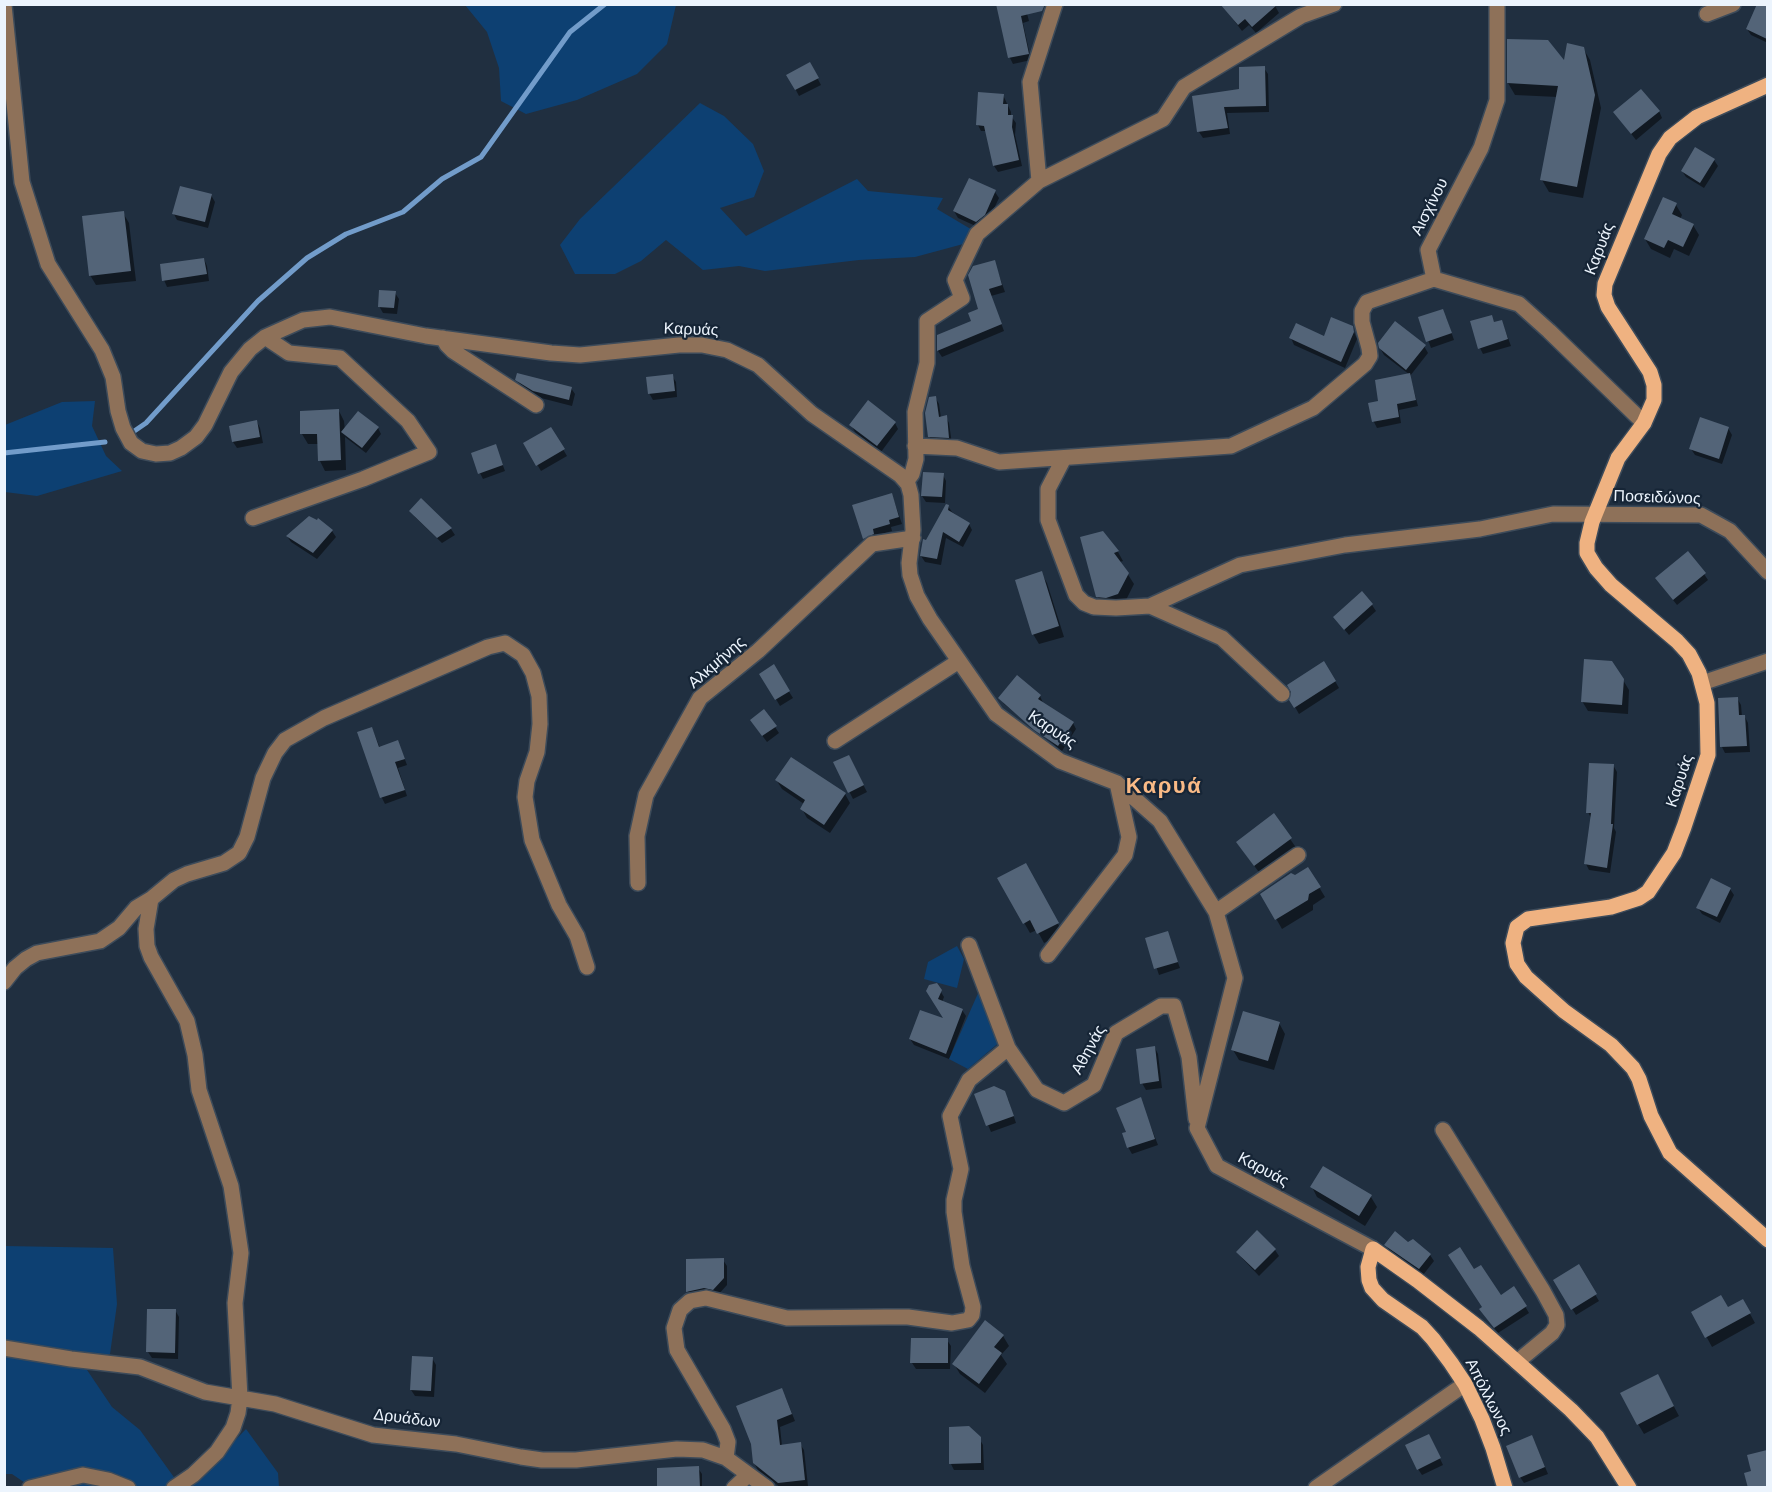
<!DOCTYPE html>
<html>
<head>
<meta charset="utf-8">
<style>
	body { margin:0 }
	#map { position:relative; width:1772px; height:1492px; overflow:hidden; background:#202f40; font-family:Arial,sans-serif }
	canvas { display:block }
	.frame { position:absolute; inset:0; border:6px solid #ecf4fd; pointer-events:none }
</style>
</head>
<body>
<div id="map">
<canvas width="1772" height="1492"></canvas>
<div class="frame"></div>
</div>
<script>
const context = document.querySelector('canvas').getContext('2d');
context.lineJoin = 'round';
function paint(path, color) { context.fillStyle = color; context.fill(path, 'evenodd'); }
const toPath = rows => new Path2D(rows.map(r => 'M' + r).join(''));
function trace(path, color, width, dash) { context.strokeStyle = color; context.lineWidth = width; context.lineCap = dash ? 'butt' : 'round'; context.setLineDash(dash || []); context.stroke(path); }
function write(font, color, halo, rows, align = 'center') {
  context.font = font + ' Arial,sans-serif'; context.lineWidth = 4.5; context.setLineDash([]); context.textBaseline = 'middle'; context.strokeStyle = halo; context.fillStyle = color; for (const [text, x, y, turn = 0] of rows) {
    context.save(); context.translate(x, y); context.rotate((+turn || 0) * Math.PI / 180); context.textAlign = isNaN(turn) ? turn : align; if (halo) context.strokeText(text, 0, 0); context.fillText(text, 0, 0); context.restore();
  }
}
paint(toPath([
	[465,5,676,5,667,44,637,74,577,100,526,114,501,101,499,68,487,32],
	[700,103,724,116,753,144,764,171,754,197,720,208,746,236,857,179,868,191,943,198,937,209,974,231,967,243,915,257,859,260,765,271,739,266,703,270,666,240,641,261,615,274,575,274,560,245,580,219],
	[95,401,92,426,106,456,122,471,37,496,5,492,5,425,62,402],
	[957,946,964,959,957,988,924,979,928,962],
	[979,991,1001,1041,968,1069,949,1059],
	[5,1246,113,1248,117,1304,110,1354,83,1364,112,1407,140,1430,181,1487,31,1487,12,1474,5,1474],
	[246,1429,278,1473,279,1487,183,1488,203,1473]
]), '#0d4072');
paint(toPath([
	[1274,4,1279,13,1256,33,1249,25,1242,31,1222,5],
	[1759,4,1768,4,1768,43,1751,35,1747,29],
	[998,5,1025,6,1029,21,1023,23,1031,60,1013,64,1010,58],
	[1583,48,1590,60,1601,108,1583,198,1549,192,1542,180,1558,97,1515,95,1508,83,1564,63],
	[810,64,821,85,799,96,788,75],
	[1264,68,1268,74,1269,112,1227,113,1230,134,1203,138,1199,132],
	[1003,95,1011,112,1011,116,1016,123,1015,135,1022,166,998,172,994,166,987,131,981,131,978,125],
	[1659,111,1662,118,1636,140,1615,113],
	[1714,160,1718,166,1704,188,1686,177,1682,171],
	[995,192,999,198,988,221,980,228,958,218,954,211],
	[211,195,215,202,208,228,177,220,174,214],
	[1676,205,1682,215,1680,219,1693,225,1699,235,1689,256,1674,249,1670,258,1651,249,1645,239],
	[123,213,129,223,136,281,96,285,90,275],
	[204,259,207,266,209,281,167,287,164,280],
	[994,261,1005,292,991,296,1004,331,942,357,938,351,938,336,973,322,980,310],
	[395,293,399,299,397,314,383,313,379,306],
	[1491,316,1495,324,1502,322,1511,346,1483,354,1480,348],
	[1446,317,1454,340,1431,348,1420,318],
	[1352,327,1357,339,1345,368,1294,345,1291,338,1325,338],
	[1424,346,1428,353,1410,376,1418,406,1399,410,1401,423,1377,428,1374,422,1370,404,1380,402,1410,375,1384,355,1380,348],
	[672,376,676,382,677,397,653,400,649,393],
	[517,380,571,388,575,394,572,406,537,397,521,386],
	[935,397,939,404,941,418,946,417,949,423,952,444,933,443,929,436],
	[339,411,344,421,345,431,378,428,381,434,366,453,345,437,346,470,325,471,320,461,319,444,308,444,302,434],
	[257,422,260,428,263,443,237,448,233,442],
	[895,423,898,429,881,452,855,432,851,425],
	[1728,428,1732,435,1722,464,1695,455,1691,449],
	[551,429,567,456,541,471,525,444],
	[498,452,505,471,483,479,480,473],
	[943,475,946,481,945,503,926,502,922,496],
	[892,495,902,524,891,527,892,531,875,536,877,541,868,545,854,506],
	[421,500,451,529,455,535,442,543,415,517,411,511],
	[948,506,952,512,969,524,972,530,963,547,946,538,941,565,925,562,921,556,927,541],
	[317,522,332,531,336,537,317,559,291,542,287,536],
	[1102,533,1118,552,1123,561,1120,562,1134,584,1124,604,1104,607,1098,597],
	[1041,573,1047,583,1064,637,1039,644,1033,634],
	[1704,574,1708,580,1677,605,1661,585],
	[1372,605,1376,611,1349,635,1335,618],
	[773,666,793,698,780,706,761,674],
	[1623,680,1629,690,1628,714,1588,711,1582,701],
	[1335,681,1339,688,1299,714,1291,700],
	[1040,696,1043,703,1073,723,1076,729,1062,751,1004,704,1000,698],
	[1737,698,1741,705,1742,717,1745,717,1748,723,1750,752,1725,753,1722,747,1719,699],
	[755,726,775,727,779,733,767,742],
	[372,728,380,748,398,742,401,749,407,765,398,768,407,796,385,804,382,798,359,733],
	[835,763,852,763,867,792,853,799],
	[1613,765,1617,772,1614,828,1616,832,1610,873,1589,870,1586,864,1592,820,1588,812],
	[777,781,845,794,850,803,830,833,807,818,802,809,804,804,782,789],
	[1274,816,1297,849,1261,875,1244,852],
	[1025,865,1063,933,1044,943,1037,930,1030,933,999,879],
	[1308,869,1325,897,1313,905,1313,910,1282,929,1262,894],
	[1730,889,1734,895,1720,923,1702,914,1698,908],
	[1167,933,1180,968,1159,975,1147,939],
	[936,984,944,997,942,1002,962,1010,966,1016,949,1059,914,1045,910,1039,946,1021,928,991],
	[1279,1023,1285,1034,1274,1070,1239,1060,1233,1050],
	[1155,1048,1158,1054,1162,1088,1146,1090,1142,1083],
	[975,1094,1008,1099,1016,1123,991,1132],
	[1140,1099,1158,1145,1132,1154,1128,1147,1128,1133],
	[1312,1187,1371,1197,1377,1207,1365,1226,1317,1197],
	[1408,1244,1430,1255,1434,1261,1423,1275,1390,1251,1386,1245],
	[1275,1250,1279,1256,1259,1276,1242,1258,1238,1252],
	[688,1260,723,1260,727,1266,727,1285,717,1296,691,1298,688,1292],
	[1578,1266,1599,1301,1576,1315,1555,1281],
	[1474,1272,1500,1297,1514,1288,1529,1313,1498,1333,1485,1316],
	[1743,1301,1755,1323,1712,1347,1693,1312,1728,1309],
	[149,1310,175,1310,179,1317,178,1359,152,1358,148,1352],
	[1003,1336,1009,1346,1001,1355,1007,1364,985,1393,960,1374,954,1364],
	[947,1340,951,1346,950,1369,916,1369,912,1363],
	[432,1358,436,1365,434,1397,415,1396,411,1390],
	[1663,1386,1679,1416,1644,1434,1638,1424],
	[785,1396,795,1421,780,1427,782,1446,800,1444,804,1450,808,1486,781,1488,758,1470,754,1463],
	[979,1438,983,1445,984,1470,954,1470,951,1464],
	[1432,1442,1443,1465,1422,1475,1418,1469],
	[1535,1443,1548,1474,1524,1483,1520,1477],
	[698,1468,702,1474,702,1488,659,1488]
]), '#0007');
trace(toPath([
	[130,434,146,423,258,301,307,258,346,234,403,212,442,179,481,157,570,32,605,4],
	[4,453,105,442]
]), '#729cca', 5);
paint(toPath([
	[996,4,1045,4,1042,11,1021,16,1029,54,1008,58],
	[1220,4,1278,4,1252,27,1245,19,1238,25],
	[1757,4,1767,4,1767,39,1746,29],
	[1507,39,1548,40,1564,60,1567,43,1584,47,1595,95,1577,187,1540,180,1558,86,1507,83],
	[810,62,819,78,795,90,786,75],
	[1265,66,1266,106,1224,107,1228,128,1197,132,1192,96,1239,89,1239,67],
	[1641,89,1660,111,1631,134,1613,112],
	[978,92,1004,94,1003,104,1008,104,1008,115,1013,115,1012,127,1019,160,993,166,984,126,976,125],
	[1695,147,1715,159,1700,183,1681,171],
	[969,178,996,190,985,215,976,222,953,211],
	[180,186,212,194,205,222,172,214],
	[1663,197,1677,203,1672,214,1694,224,1683,247,1668,240,1664,248,1644,239],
	[124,211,131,271,89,276,82,216],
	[204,258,207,274,162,281,160,264],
	[995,260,1002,285,989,289,1002,324,937,351,937,335,971,321,968,313,978,309,968,275,973,266],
	[379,290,396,291,394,308,378,307],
	[1443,309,1452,333,1426,342,1418,317],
	[1492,315,1494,322,1502,320,1508,339,1478,349,1470,321],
	[1331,317,1353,326,1354,332,1341,362,1289,338,1296,323,1324,336],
	[1395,321,1426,345,1406,370,1379,348,1378,343],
	[517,373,572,387,569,400,533,391,515,380],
	[1410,373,1416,400,1397,404,1399,417,1372,422,1368,403,1378,401,1375,380],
	[673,374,675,391,648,394,646,377],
	[936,396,939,417,947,415,949,438,928,437,925,413,929,397],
	[868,400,896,422,877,446,849,425],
	[339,409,341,460,318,461,317,434,300,434,300,411],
	[358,411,379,427,362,448,341,432],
	[1700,417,1729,427,1719,459,1689,449],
	[257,420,260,437,232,442,229,426],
	[551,427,565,449,536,466,523,443],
	[496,444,503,465,478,474,471,453],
	[923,472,944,473,942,497,921,496],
	[892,493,899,517,889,520,890,524,873,529,874,534,863,539,852,505],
	[421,498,452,528,437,538,409,511],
	[946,504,949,505,948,510,970,523,959,542,943,532,937,559,920,556,923,539,926,540],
	[309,516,317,520,318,518,333,530,313,553,286,536],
	[1103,531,1119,551,1114,553,1129,573,1118,594,1106,598,1096,597,1080,537],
	[1688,551,1706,573,1673,600,1655,578],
	[1042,571,1059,626,1032,635,1015,580],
	[1362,591,1373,604,1344,630,1333,617],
	[1584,659,1612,661,1624,679,1622,705,1581,702],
	[1324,661,1336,681,1294,708,1289,700,1291,692,1287,685],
	[774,664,790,691,775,700,759,674],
	[1017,675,1041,695,1038,699,1074,722,1058,746,1034,730,998,698],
	[1738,697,1739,715,1745,715,1747,746,1720,747,1718,698],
	[764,709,777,726,762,736,750,720],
	[372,727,379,747,398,740,405,759,395,762,405,790,380,798,357,732],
	[849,755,864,785,848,793,833,762],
	[791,757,846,793,824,825,800,809,805,800,775,780],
	[1589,763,1614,764,1611,824,1613,824,1607,868,1584,864,1591,813,1586,813],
	[1274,813,1292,838,1254,866,1236,842],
	[1026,863,1059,923,1037,934,1030,920,1023,924,997,878],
	[1308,867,1321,887,1309,894,1308,900,1275,920,1260,894,1291,873,1295,875],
	[1711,878,1731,888,1717,917,1696,908],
	[1168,931,1178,962,1154,969,1145,938],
	[937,983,942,990,938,999,963,1009,946,1054,909,1039,920,1010,943,1018,926,991,929,985],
	[1243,1011,1280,1022,1268,1061,1231,1050],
	[1155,1046,1159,1081,1140,1084,1136,1049],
	[994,1086,1005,1091,1014,1116,986,1126,974,1094],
	[1141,1097,1155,1139,1127,1148,1122,1133,1126,1132,1116,1108],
	[1323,1166,1372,1195,1359,1216,1310,1187],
	[1257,1230,1276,1249,1255,1270,1236,1252],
	[1395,1231,1408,1242,1413,1239,1431,1254,1419,1269,1384,1245],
	[1460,1247,1474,1269,1481,1265,1501,1295,1514,1286,1527,1306,1494,1328,1479,1309,1482,1307,1448,1255],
	[724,1258,724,1278,713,1290,704,1288,686,1292,686,1259],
	[1579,1264,1597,1294,1571,1310,1553,1280],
	[1721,1295,1728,1307,1743,1299,1751,1313,1705,1338,1691,1312],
	[147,1309,176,1309,175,1353,146,1352],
	[985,1320,1004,1335,994,1347,1002,1353,979,1384,952,1364],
	[911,1338,948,1338,948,1363,910,1363],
	[412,1356,433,1357,431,1391,410,1390],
	[1658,1374,1674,1406,1637,1425,1620,1393],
	[782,1388,792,1414,777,1420,780,1445,801,1442,805,1480,778,1483,753,1463,751,1444,736,1406],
	[969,1426,981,1437,981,1463,949,1464,949,1427],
	[1429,1434,1441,1458,1417,1470,1405,1445],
	[1532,1435,1545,1467,1519,1478,1506,1446],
	[1767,1450,1767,1488,1748,1488,1744,1473,1751,1471,1747,1455],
	[699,1466,700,1488,657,1488,657,1468]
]), '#536478');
const minor = toPath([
	[1497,4,1497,100,1481,148,1428,250,1434,279,1519,304,1549,331,1644,423],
	[4,5,22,182,48,264,102,350,113,377,118,411,123,428,131,443,142,451,156,454,170,453,181,448,196,437,205,425,231,372,250,349,265,337,303,320,330,317,426,336,551,353,580,355,679,345,702,345,727,350,758,365,812,414,900,475,908,484,911,495,913,530,909,563,910,575,917,596,930,619,996,714,1060,761,1117,783,1160,821,1216,912,1235,978,1197,1128,1217,1166,1373,1249],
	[1707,14,1733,4],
	[1039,181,1030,82,1055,4],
	[443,338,447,345,453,351,536,405],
	[915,446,957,448,999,462,1231,446,1313,408,1365,364,1370,356,1369,348,1362,322,1362,311,1367,302,1434,279],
	[1064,458,1048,489,1048,520,1076,595,1084,603,1094,607,1116,608,1150,606,1240,565,1345,545,1480,529,1553,514,1701,515,1730,531,1768,572],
	[906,482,912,474,916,459,915,412,927,363,927,321,962,298,955,280,977,234,1039,181,1163,119,1184,87,1301,16,1334,4],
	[253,518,363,479,429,452,408,421,340,358,289,353,265,337],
	[1150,606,1222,638,1282,694],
	[1702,683,1768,661],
	[835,741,959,661],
	[638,883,637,836,646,795,700,698,758,651,872,544,913,538],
	[151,899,146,929,147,946,151,957,187,1021,195,1055,199,1090,231,1186,241,1253,235,1303,240,1398,238,1413,233,1428,217,1452,193,1475,174,1488],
	[1216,912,1298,855],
	[969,945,1008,1048,1037,1090,1064,1103,1094,1085,1116,1033,1161,1006,1174,1006,1189,1057,1196,1119],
	[1048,955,1125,855,1129,837,1117,783],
	[4,982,15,968,26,959,37,953,100,941,119,928,136,908,151,899,174,880,187,874,224,863,239,853,247,837,263,778,275,753,285,740,324,718,488,647,505,643,523,655,533,673,539,696,540,724,537,752,527,781,525,797,532,840,559,905,577,936,587,967],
	[1443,1130,1543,1291,1556,1315,1557,1325,1552,1333,1517,1362],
	[4,1348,71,1359,140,1367,205,1392,275,1404,373,1435,456,1444,521,1457,542,1460,576,1460,677,1449,703,1450,726,1458,767,1488],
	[726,1458,728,1442,723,1429,677,1350,674,1328,680,1310,690,1301,706,1298,787,1318,887,1317,908,1317,952,1323,968,1320,972,1315,973,1307,962,1266,954,1212,954,1200,961,1169,950,1116,969,1080,1008,1048],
	[30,1488,83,1475,108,1480,128,1488],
	[734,1488,748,1475],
	[1316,1488,1465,1384]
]);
const major = toPath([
	[1768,85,1697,117,1670,138,1659,154,1605,284,1604,295,1608,307,1650,372,1654,385,1654,400,1644,423,1618,458,1592,522,1587,543,1587,553,1596,568,1611,585,1677,641,1689,654,1699,673,1707,703,1708,755,1684,827,1674,853,1648,892,1639,898,1611,907,1528,919,1517,927,1513,943,1517,964,1526,977,1564,1011,1611,1045,1633,1068,1639,1079,1651,1116,1670,1153,1768,1240],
	[1505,1488,1493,1448,1482,1419,1465,1384,1451,1363,1433,1339,1422,1327,1383,1300,1372,1288,1369,1280,1368,1267,1373,1249,1417,1280,1479,1328,1571,1410,1597,1437,1629,1488]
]);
trace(minor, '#3d4b5a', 18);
trace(major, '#3d4b5a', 18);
trace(minor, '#8e7159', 15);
trace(major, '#efb281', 15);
write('16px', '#ecf4fd', '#162536', [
	["Αισχίνου",1430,207,-63],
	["Καρυάς",1600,249,-69],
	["Καρυάς",691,330,2],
	["Ποσειδώνος",1657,498,2],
	["Αλκμήνης",717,663,-41],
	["Καρυάς",1052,730,34],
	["Καρυάς",1680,781,-72],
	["Αθηνάς",1089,1050,-61],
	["Καρυάς",1263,1170,28],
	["Απόλλωνος",1488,1397,63],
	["Δρυάδων",407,1419,7]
]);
context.letterSpacing = '1.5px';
write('bold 22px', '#f9ba86', '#162536', [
	["Καρυά",1164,787]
]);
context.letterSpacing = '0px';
</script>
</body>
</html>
